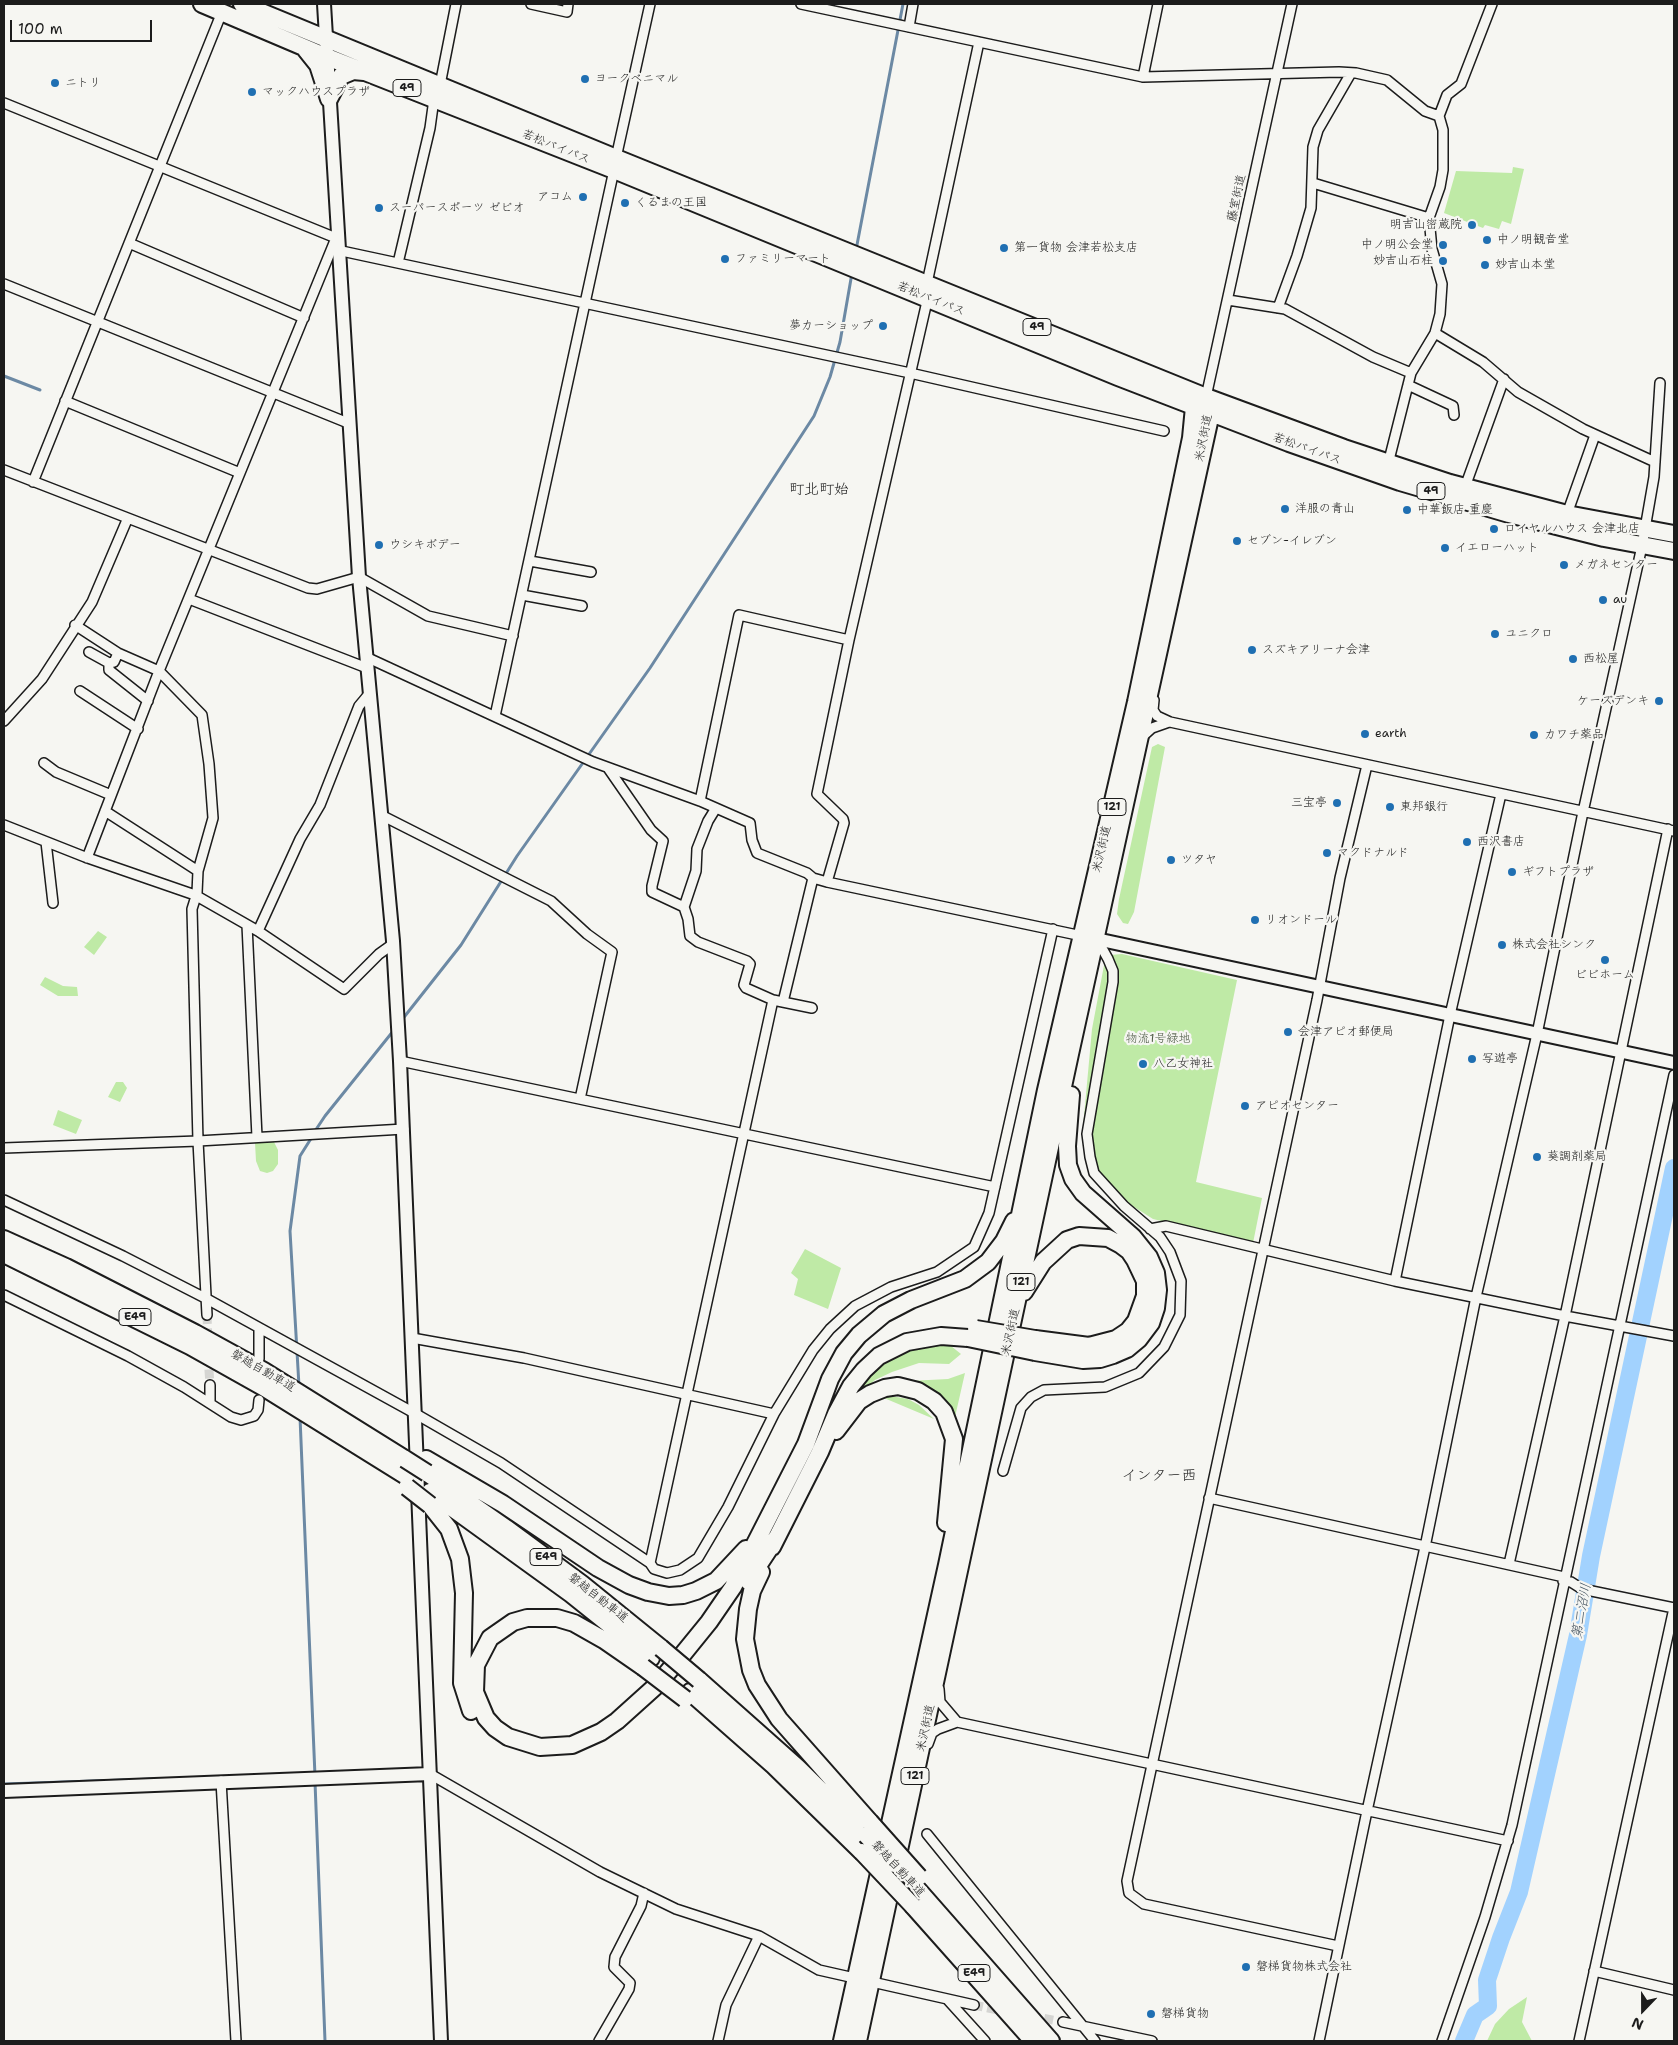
<!DOCTYPE html>
<html>
<head>
<meta charset="utf-8">
<style>
	body { margin:0 }
	#map { position:relative; width:1678px; height:2045px; overflow:hidden; background:#f6f6f2; font-family:"Shantell Sans",sans-serif }
	canvas { display:block }
	.frame { position:absolute; inset:0; border:5px solid #1c1c1c; pointer-events:none }
	.north { position:absolute; left:1618px; top:1985px; width:50px; height:50px; -webkit-text-stroke:4px #f6f6f2; paint-order:stroke; rotate:202deg; font-size:14px; font-weight:700; line-height:20px; text-align:center; color:#1c1c1c }
	.north::after { content:''; display:block; margin:auto; width:18px; height:22px; background:#1c1c1c; clip-path:polygon(50% 0,100% 100%,50% 72%,0 100%) }
	.scale { position:absolute; left:10px; top:20px; width:142px; height:22px; box-sizing:border-box; border:2px solid #1c1c1c; border-top:0; padding-left:6px; font-size:15px; line-height:18px; white-space:nowrap; color:#1c1c1c; -webkit-text-stroke:4px #f6f6f2; paint-order:stroke }
</style>
</head>
<body>
<div id="map">
<canvas width="1678" height="2045"></canvas>
<div class="frame"></div>
<div class="north">N</div>
<div class="scale">100 m</div>
</div>
<script>
const context = document.querySelector('canvas').getContext('2d');
context.lineJoin = 'round';
function paint(path, color) { context.fillStyle = color; context.fill(path, 'evenodd'); }
const toPath = rows => new Path2D(rows.map(r => 'M' + r).join(''));
function trace(path, color, width, dash) { context.strokeStyle = color; context.lineWidth = width; context.lineCap = dash ? 'butt' : 'round'; context.setLineDash(dash || []); context.stroke(path); }
function write(font, color, halo, rows, align = 'center') {
  context.font = font + ' "Shantell Sans","Klee One",sans-serif'; context.lineWidth = 4.5; context.setLineDash([]); context.textBaseline = 'middle'; context.strokeStyle = halo; context.fillStyle = color; for (const [text, x, y, turn = 0] of rows) {
    context.save(); context.translate(x, y); context.rotate((+turn || 0) * Math.PI / 180); context.textAlign = isNaN(turn) ? turn : align; if (halo) context.strokeText(text, 0, 0); context.fillText(text, 0, 0); context.restore();
  }
}
paint(toPath([
	[1513,167,1524,169,1511,224,1502,221,1499,229,1485,225,1483,228,1444,213,1456,171,1512,173],
	[1158,744,1165,747,1134,912,1128,924,1123,923,1117,914,1119,899,1152,747],
	[98,931,107,937,94,955,84,947],
	[1122,954,1237,980,1196,1182,1262,1198,1253,1243,1153,1219,1101,1186,1088,1166,1083,1127,1092,1029,1105,960,1110,955],
	[45,977,63,986,77,987,78,996,58,996,40,985],
	[116,1082,123,1082,127,1088,120,1102,108,1097],
	[58,1110,82,1120,76,1134,53,1125],
	[260,1141,274,1142,278,1150,278,1164,273,1171,267,1173,260,1171,256,1161,255,1143],
	[805,1249,841,1268,828,1309,794,1295,798,1279,791,1273],
	[916,1344,951,1346,961,1354,949,1364,919,1363,892,1372,875,1380,856,1396,846,1400,886,1355],
	[965,1373,955,1417,944,1404,909,1381,948,1379],
	[891,1396,908,1399,919,1405,934,1419,884,1398],
	[1527,1997,1522,2022,1532,2041,1487,2041,1495,2024,1509,2009]
]), '#bfeaa6');
trace(toPath([
	[856,250,903,4],
	[4,376,40,390],
	[401,1021,461,945,517,856,650,668,814,416,830,377,840,342,852,273],
	[315,1131,325,1116,394,1030],
	[299,1386,290,1231,300,1156,312,1137],
	[300,1417,315,1776],
	[315,1782,325,2041],
	[4,1784,154,1779]
]), '#6c89a4', 3);
trace(toPath([
	[1464,2041,1475,2015,1488,2006,1487,1980,1501,1938,1519,1892,1578,1635,1591,1556,1674,1168]
]), '#a2d2fe', 18);
trace(toPath([
	[207,1315,208,1343],
	[208,1356,210,1385],
	[974,2005,1003,2011],
	[1031,2016,1063,2022]
]), '#d5d5d2', 9, [9, 4.5]);
const street = toPath([
	[531,4,567,12,568,4],
	[801,4,1143,77,1339,72,1356,73,1387,80,1425,111,1439,116,1443,130,1443,170,1440,187,1429,218,1432,249,1442,284,1440,314,1435,333,1411,373,1388,464],
	[909,27,913,4],
	[979,42,927,283,928,297,849,640,817,794,843,819,844,823,827,882,1082,936],
	[1143,77,1158,4],
	[440,85,456,4],
	[4,103,336,238,159,671,87,858],
	[1439,116,1447,95,1461,84,1492,4],
	[616,158,650,4],
	[1313,183,1429,218],
	[129,243,304,318],
	[337,250,910,373,1164,431],
	[398,263,430,128,434,99],
	[4,284,348,423],
	[1228,300,1285,309,1373,357,1411,373],
	[1278,308,1297,256,1311,208,1313,147,1318,130,1351,73],
	[1435,333,1483,362,1518,392,1583,429,1655,462],
	[1408,385,1453,406,1454,415],
	[1206,397,1292,4],
	[65,401,240,473],
	[4,470,308,588,317,589,359,577,428,616,513,636],
	[33,482,222,12],
	[1465,487,1504,379],
	[1567,514,1595,435],
	[530,561,591,572],
	[522,595,582,606],
	[189,599,367,668],
	[75,625,118,653,159,671,202,715,209,764,213,818,198,871,197,893,192,909,198,1141,207,1315],
	[89,652,109,663,114,662,118,653],
	[366,657,593,762,700,801,750,823,752,840,757,853,807,873,813,878,827,882],
	[109,663,109,670,148,701],
	[80,691,138,729],
	[1154,700,1153,710,1157,716,1170,722,1674,831],
	[495,716,614,170],
	[4,721,42,679,92,602,127,520],
	[1142,737,1152,728,1169,722],
	[44,763,56,772,111,795],
	[608,768,651,830,663,841,652,886,652,892,684,907,688,919,690,936,698,942,747,961,750,964,744,985,746,988,773,1000,812,1008],
	[700,801,739,615,849,640],
	[105,811,198,871],
	[381,815,551,901,587,934,612,952,580,1099],
	[4,825,85,857,195,895,258,931,344,989,379,954,393,944],
	[46,842,53,903],
	[684,907,696,871,697,849,708,821,716,808],
	[247,925,257,1137],
	[258,931,300,839,320,805,359,706,369,694],
	[783,1002,813,878],
	[400,1061,995,1187],
	[4,1148,198,1141,404,1129],
	[4,1200,123,1256,207,1299,416,1414,501,1463,650,1563,654,1569,667,1573,680,1570,698,1558,728,1507,774,1414,813,1350,830,1329,855,1306,891,1287,937,1272,974,1247,989,1213,1053,929],
	[1150,1229,1166,1226,1395,1281,1565,1316,1674,1336],
	[1395,1281,1450,1015,1501,794],
	[4,1295,128,1356,184,1387,231,1417,241,1420,254,1416,258,1410,259,1400],
	[412,1338,524,1358,774,1414],
	[259,1359,259,1329],
	[210,1385,210,1403],
	[1003,1471,1021,1408,1031,1397,1044,1390,1105,1387,1139,1373,1164,1347,1180,1315,1181,1281,1170,1252,1160,1237,1124,1206,1094,1173,1090,1157,1087,1134,1113,982,1113,971,1108,959,1097,939],
	[1209,1498,1564,1577],
	[650,1563,773,1000],
	[1509,1564,1565,1316,1668,829],
	[1563,1581,1571,1582,1582,1589,1674,1608],
	[939,1689,940,1702,957,1722],
	[928,1744,932,1733,938,1729,957,1722,1508,1841],
	[430,1774,600,1872,676,1909,759,1936,819,1970,974,2005],
	[221,1781,236,2041],
	[927,1834,1095,2041],
	[1338,1946,1144,1904,1129,1893,1127,1881,1317,1000,1340,878,1367,765],
	[1594,1971,1674,1990],
	[947,1999,985,2041],
	[1063,2022,1152,2041],
	[599,2041,629,1989,630,1983,614,1967,615,1957,641,1906,644,1893],
	[718,2041,726,2005,759,1936],
	[1319,2041,1367,1811,1425,1547,1476,1297,1537,1034,1583,812,1642,546,1654,477,1660,383],
	[1442,2041,1485,1917,1512,1825,1674,1075],
	[1579,2041,1674,1608]
]);
const secondary = toPath([
	[324,4,359,577,393,941,400,1061,441,2041],
	[1087,937,1674,1063],
	[4,1791,430,1774]
]);
const highway = toPath([
	[202,4,327,57,614,170,1118,377,1289,443,1400,482,1509,514,1604,538,1674,551],
	[242,4,616,158,1206,397,1344,448,1450,483,1567,514,1674,534],
	[306,50,318,65,329,99],
	[329,99,341,76,353,71,364,72],
	[4,1239,66,1267,195,1333,264,1371,405,1459],
	[4,1254,190,1346,263,1387,406,1476],
	[1024,1292,1043,1262,1067,1240,1079,1236,1108,1238,1121,1245,1129,1251,1135,1260,1145,1281,1145,1296,1136,1321,1128,1331,1116,1339,1089,1346,1035,1339],
	[1035,1352,1083,1360,1100,1359,1113,1355,1127,1349,1139,1339,1151,1323,1156,1308,1158,1290,1156,1273,1149,1257,1133,1237,1083,1193,1073,1179,1068,1165,1067,1146,1071,1095],
	[836,1431,859,1401,870,1394,885,1388,898,1386,918,1391,934,1401,944,1412,954,1439,946,1523],
	[426,1459,503,1504,598,1568,629,1585,648,1592,669,1596,683,1595,696,1591,716,1581,746,1549],
	[427,1473,506,1528,582,1584,661,1648],
	[430,1492,571,1594,651,1658],
	[430,1505,449,1529,460,1559,464,1593,462,1683,471,1711],
	[772,1547,820,1452,836,1414,851,1386,864,1370,879,1356,907,1342,941,1336,968,1338],
	[761,1572,752,1591,748,1609,745,1639,751,1670,757,1685,779,1719,870,1822],
	[748,1581,777,1537],
	[643,1667,604,1640,574,1623,557,1618,527,1618,513,1622,490,1638,476,1665,475,1692,486,1718,495,1728,508,1737,540,1747,572,1745,601,1732,617,1721,657,1685,683,1654,709,1622,733,1587,806,1444,830,1379,844,1353,859,1335,884,1314,911,1300,965,1279,988,1262,1004,1241,1014,1221],
	[699,1680,797,1767,866,1835],
	[690,1692,774,1766,862,1852],
	[913,1884,1051,2041],
	[913,1906,1033,2041],
	[842,2041,947,1565,1046,1090,1136,702,1191,438,1194,407,1206,397],
	[858,2041,1070,1054,1211,413,1206,397]
]);
trace(street, '#1c1c1c', 12);
trace(secondary, '#1c1c1c', 16);
trace(highway, '#1c1c1c', 20);
trace(street, '#f6f6f2', 9);
trace(secondary, '#f6f6f2', 12);
trace(highway, '#f6f6f2', 16);
const highwayBridge = toPath([
	[976,1329,1035,1339],
	[968,1338,1035,1352],
	[405,1459,427,1473],
	[407,1487,430,1505],
	[661,1648,699,1680],
	[643,1667,685,1699],
	[870,1822,919,1877],
	[866,1835,894,1864],
	[862,1852,913,1906]
]);
trace(highwayBridge, '#1c1c1c', 20, []);
trace(highwayBridge, '#f6f6f2', 16);
for (const [x, y, r, color] of [
	[585,79,5,"#1f6fb2"],
	[55,83,5,"#1f6fb2"],
	[252,92,5,"#1f6fb2"],
	[583,197,5,"#1f6fb2"],
	[625,203,5,"#1f6fb2"],
	[379,208,5,"#1f6fb2"],
	[1472,225,5,"#1f6fb2"],
	[1487,240,5,"#1f6fb2"],
	[1443,245,5,"#1f6fb2"],
	[1004,248,5,"#1f6fb2"],
	[725,259,5,"#1f6fb2"],
	[1443,261,5,"#1f6fb2"],
	[1485,265,5,"#1f6fb2"],
	[883,326,5,"#1f6fb2"],
	[1285,509,5,"#1f6fb2"],
	[1407,510,5,"#1f6fb2"],
	[1494,529,5,"#1f6fb2"],
	[1237,541,5,"#1f6fb2"],
	[379,545,5,"#1f6fb2"],
	[1445,548,5,"#1f6fb2"],
	[1564,565,5,"#1f6fb2"],
	[1603,600,5,"#1f6fb2"],
	[1495,634,5,"#1f6fb2"],
	[1252,650,5,"#1f6fb2"],
	[1573,659,5,"#1f6fb2"],
	[1659,701,5,"#1f6fb2"],
	[1365,734,5,"#1f6fb2"],
	[1534,735,5,"#1f6fb2"],
	[1337,803,5,"#1f6fb2"],
	[1390,807,5,"#1f6fb2"],
	[1467,842,5,"#1f6fb2"],
	[1327,853,5,"#1f6fb2"],
	[1171,860,5,"#1f6fb2"],
	[1512,872,5,"#1f6fb2"],
	[1255,920,5,"#1f6fb2"],
	[1502,945,5,"#1f6fb2"],
	[1605,960,5,"#1f6fb2"],
	[1288,1032,5,"#1f6fb2"],
	[1472,1059,5,"#1f6fb2"],
	[1143,1064,5,"#1f6fb2"],
	[1245,1106,5,"#1f6fb2"],
	[1537,1157,5,"#1f6fb2"],
	[1246,1967,5,"#1f6fb2"],
	[1151,2014,5,"#1f6fb2"]
]) { const dot = new Path2D(); dot.arc(x, y, r, 0, 2 * Math.PI); context.fillStyle = color; context.fill(dot); trace(dot, '#f6f6f2', 2); }
for (const [x, y, w] of [
	[407,88,28],
	[1037,327,28],
	[1431,491,28],
	[1112,807,28],
	[1021,1282,28],
	[135,1317,32],
	[546,1557,32],
	[915,1776,28],
	[974,1973,32]
]) { const box = new Path2D(); box.roundRect(x - w / 2, y - 8.5, w, 17, 4); context.fillStyle = '#f6f6f2'; context.fill(box); trace(box, '#1c1c1c', 1); }
write('bold 11px', '#1c1c1c', null, [
	["49",407,88],
	["49",1037,327],
	["49",1431,491],
	["121",1112,807],
	["121",1021,1282],
	["E49",135,1317],
	["E49",546,1557],
	["121",915,1776],
	["E49",974,1973]
]);
write('12px', '#1c1c1c', '#f6f6f2', [
	["ヨークベニマル",595,79],
	["ニトリ",65,83],
	["マックハウスプラザ",262,92],
	["アコム",573,197,"right"],
	["くるまの王国",635,203],
	["スーパースポーツ ゼビオ",389,208],
	["明吉山密蔵院",1462,225,"right"],
	["中ノ明観音堂",1497,240],
	["中ノ明公会堂",1433,245,"right"],
	["第一貨物 会津若松支店",1014,248],
	["ファミリーマート",735,259],
	["妙吉山石柱",1433,261,"right"],
	["妙吉山本堂",1495,265],
	["夢カーショップ",873,326,"right"],
	["洋服の青山",1295,509],
	["中華飯店 重慶",1417,510],
	["ロイヤルハウス 会津北店",1504,529],
	["セブン-イレブン",1247,541],
	["ウシキボデー",389,545],
	["イエローハット",1455,548],
	["メガネセンター",1574,565],
	["au",1613,600],
	["ユニクロ",1505,634],
	["スズキアリーナ会津",1262,650],
	["西松屋",1583,659],
	["ケーズデンキ",1649,701,"right"],
	["earth",1375,734],
	["カワチ薬品",1544,735],
	["三宝亭",1327,803,"right"],
	["東邦銀行",1400,807],
	["西沢書店",1477,842],
	["マクドナルド",1337,853],
	["ツタヤ",1181,860],
	["ギフトプラザ",1522,872],
	["リオンドール",1265,920],
	["株式会社シンク",1512,945],
	["ビビホーム",1605,975,"center"],
	["会津アピオ郵便局",1298,1032],
	["写遊亭",1482,1059],
	["八乙女神社",1153,1064],
	["アピオセンター",1255,1106],
	["葵調剤薬局",1547,1157],
	["磐梯貨物株式会社",1256,1967],
	["磐梯貨物",1161,2014]
], 'left');
write('12px', '#1c1c1c', '#f6f6f2', [
	["若松バイパス",556,147,22],
	["藤室街道",1237,198,-78],
	["若松バイパス",931,299,22],
	["米沢街道",1204,438,-79],
	["若松バイパス",1307,449,20],
	["米沢街道",1102,849,-77],
	["米沢街道",1011,1332,-78],
	["磐越自動車道",263,1371,30],
	["磐越自動車道",598,1598,38],
	["米沢街道",926,1728,-78],
	["磐越自動車道",898,1869,47]
]);
write('12px', '#4d5a45', '#f6f6f2', [
	["物流1号緑地",1158,1039]
]);
write('italic 14px', '#445360', '#f6f6f2', [
	["第二沼川",1582,1611,-80]
]);
write('15px', '#1c1c1c', '#f6f6f2', [
	["町北町始",819,490],
	["インター西",1159,1476]
]);
</script>
</body>
</html>
